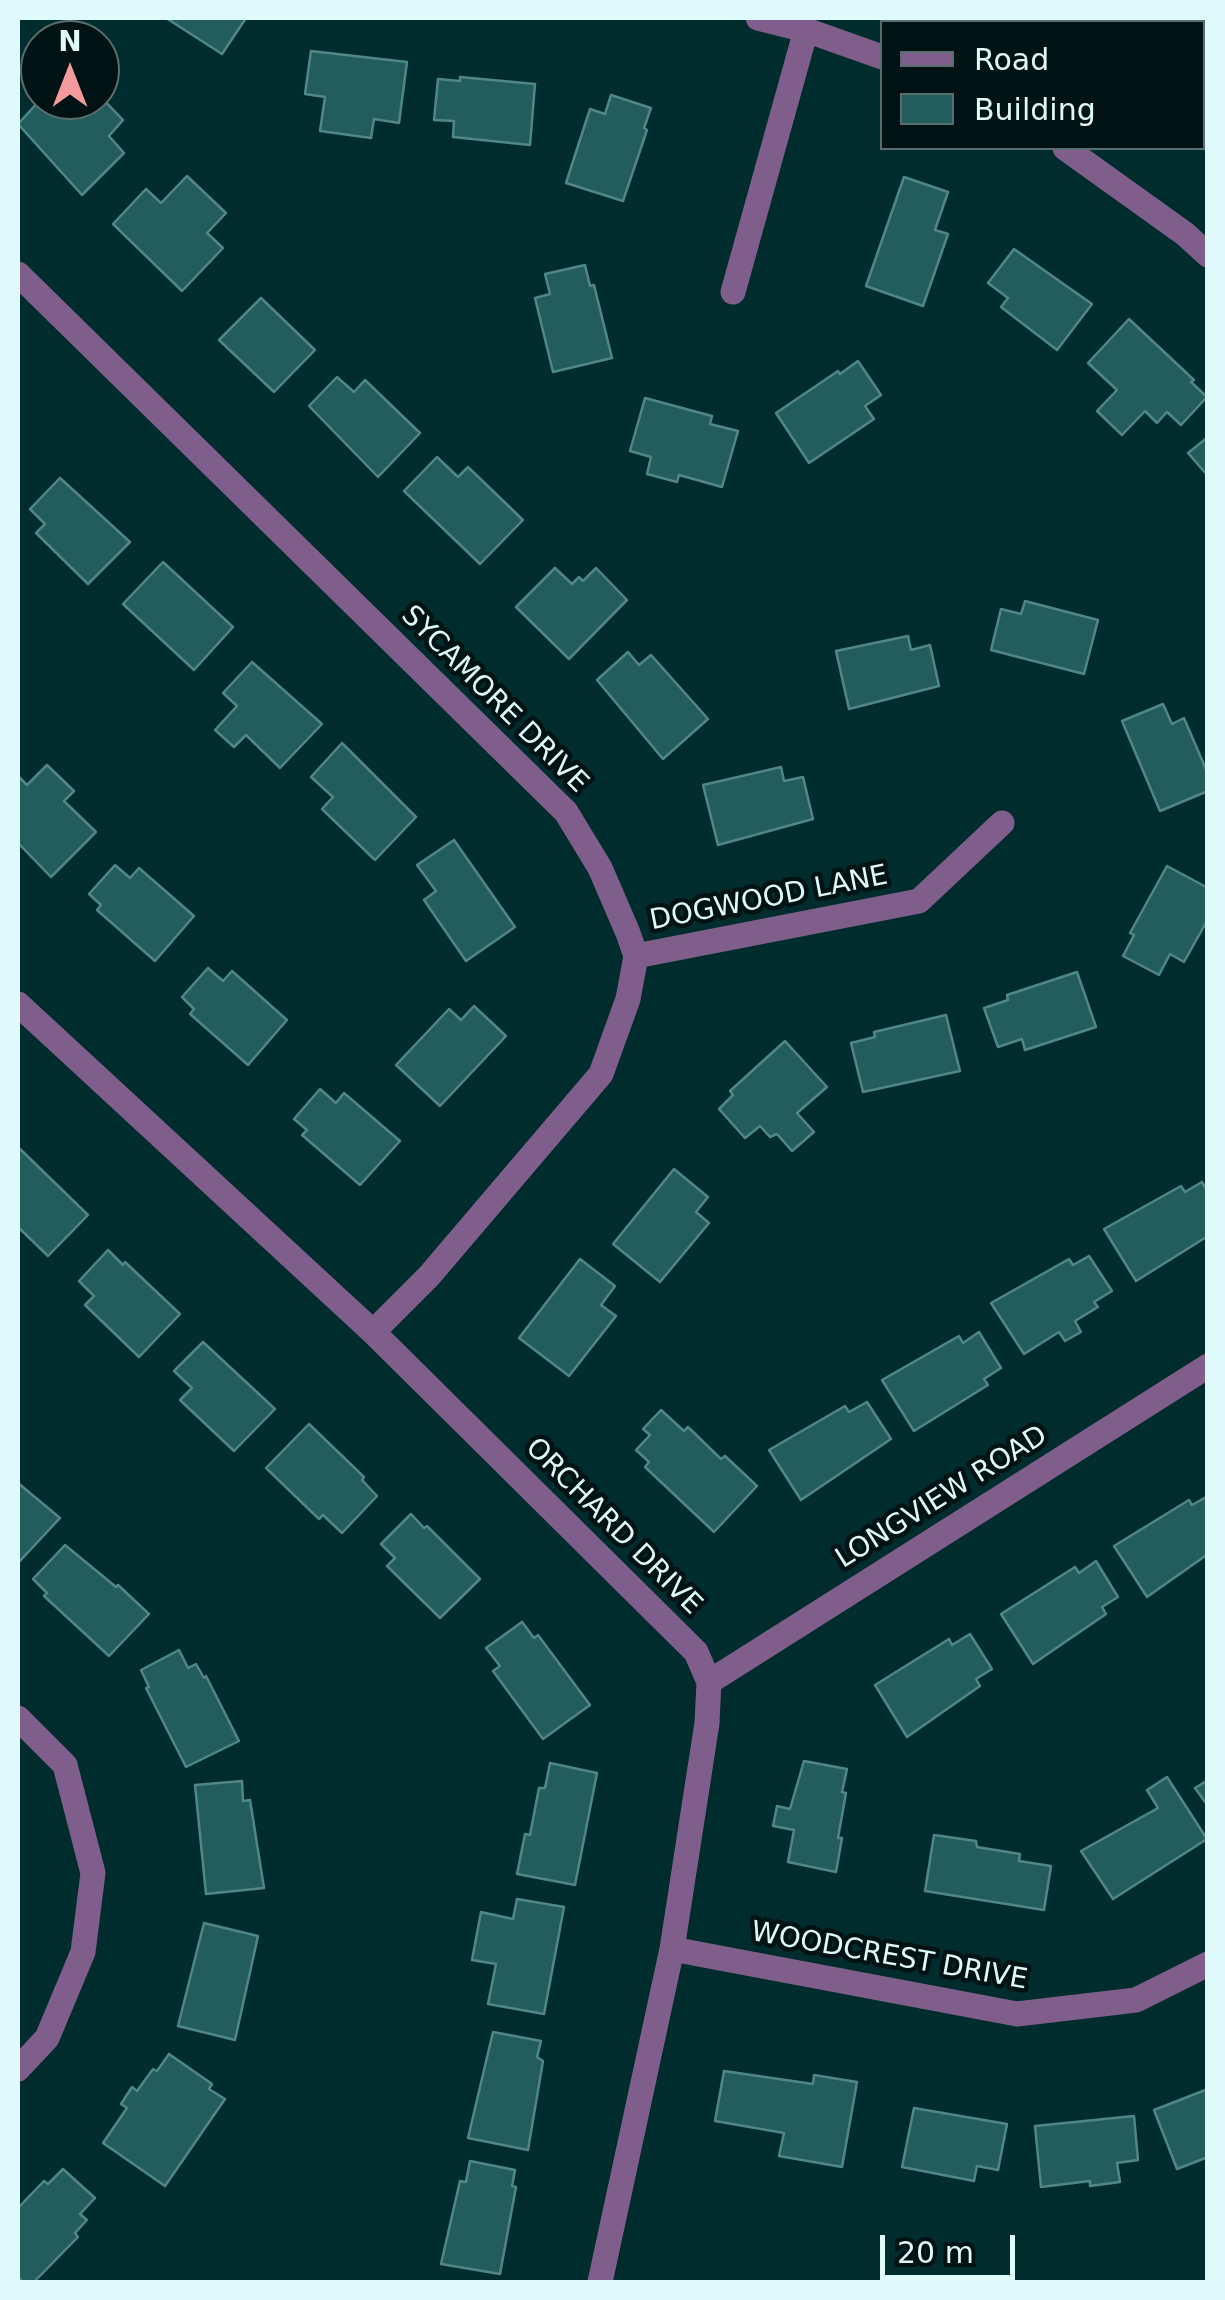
<!DOCTYPE html>
<html>
<head>
<meta charset="utf-8">
<style>
	body { margin:0 }
	#map { position:relative; width:1225px; height:2300px; overflow:hidden; background:#002c2e; font-family:"DejaVu Sans",sans-serif }
	canvas { display:block }
	.frame { position:absolute; inset:0; border:20px solid #defafa; pointer-events:none }
	.legend { position:absolute; left:880px; top:20px; width:325px; height:130px; box-sizing:border-box; background:#001213; border:2px solid #596f6f; margin:0; padding:12px 18px; list-style:none; font-size:30px; color:#defafa }
	.legend li { display:flex; align-items:center; gap:20px; height:50px }
	.legend b { width:50px; border:2px solid #596f6f }
	.north { position:absolute; left:20px; top:20px; width:100px; height:100px; box-sizing:border-box; background:#001213; border:2px solid #596f6f; border-radius:50%; rotate:0deg; font-size:28px; font-weight:700; line-height:40px; text-align:center; color:#defafa }
	.north::after { content:''; display:block; margin:auto; width:35px; height:45px; background:#f59b9d; clip-path:polygon(50% 0,100% 100%,50% 72%,0 100%) }
	.scale { position:absolute; left:880px; top:2235px; width:135px; height:45px; box-sizing:border-box; border:5px solid #defafa; border-top:0; padding-left:12px; font-size:30px; line-height:35px; white-space:nowrap; color:#defafa; -webkit-text-stroke:8px #001213; paint-order:stroke }
</style>
</head>
<body>
<div id="map">
<canvas width="1225" height="2300"></canvas>
<div class="frame"></div>
<ul class="legend">
<li><b style="height:12px;background:#805e8b"></b>Road</li>
<li><b style="height:28px;background:#235c5d"></b>Building</li>
</ul>
<div class="north">N</div>
<div class="scale">20 m</div>
</div>
<script>
const context = document.querySelector('canvas').getContext('2d');
context.lineJoin = 'round';
function paint(path, color) { context.fillStyle = color; context.fill(path, 'evenodd'); }
const toPath = rows => new Path2D(rows.map(r => 'M' + r).join(''));
function trace(path, color, width, dash) { context.strokeStyle = color; context.lineWidth = width; context.lineCap = dash ? 'butt' : 'round'; context.setLineDash(dash || []); context.stroke(path); }
function write(font, color, halo, rows, align = 'center') {
  context.font = font + ' "DejaVu Sans",sans-serif'; context.lineWidth = 9; context.setLineDash([]); context.textBaseline = 'middle'; context.strokeStyle = halo; context.fillStyle = color; for (const [text, x, y, turn = 0] of rows) {
    context.save(); context.translate(x, y); context.rotate((+turn || 0) * Math.PI / 180); context.textAlign = isNaN(turn) ? turn : align; if (halo) context.strokeText(text, 0, 0); context.fillText(text, 0, 0); context.restore();
  }
}
const building = toPath([
	[166,18,246,18,222,54,166,18],
	[1086,18,1194,18,1191,22,1094,22,1086,18],
	[311,51,407,62,399,123,374,119,371,138,320,131,325,97,305,94,311,51],
	[1208,70,1208,97,1202,94,1202,77,1208,70],
	[460,77,535,84,530,145,453,137,454,121,434,120,438,79,460,81,460,77],
	[611,95,651,108,644,128,647,130,623,201,566,183,590,109,605,114,611,95],
	[100,96,123,120,109,136,124,153,82,195,18,124,40,100,52,100,60,109,67,100,100,100,100,96],
	[187,176,226,213,207,233,223,248,182,291,113,224,146,189,161,203,187,176],
	[904,177,948,192,935,230,948,234,923,306,866,286,904,177],
	[1014,249,1092,304,1057,350,1001,307,1008,298,988,283,1014,249],
	[585,265,590,286,594,285,612,358,553,372,535,298,550,294,545,274,585,265],
	[261,298,315,350,274,392,219,340,261,298],
	[1129,319,1194,380,1191,382,1207,397,1181,425,1167,412,1157,423,1145,411,1122,435,1097,411,1117,390,1088,363,1129,319],
	[858,361,881,395,865,406,874,419,809,463,776,413,838,371,840,374,858,361],
	[337,377,354,392,365,380,420,433,378,477,309,406,337,377],
	[645,398,712,416,710,424,738,431,722,487,679,475,677,482,647,474,651,457,630,451,645,398],
	[1208,437,1208,476,1188,453,1208,437],
	[437,457,458,477,468,467,523,520,480,564,404,491,437,457],
	[60,478,130,542,88,584,36,533,45,524,30,509,60,478],
	[163,562,233,627,194,670,123,604,163,562],
	[555,568,572,584,579,577,583,581,596,568,627,600,569,659,516,607,555,568],
	[1025,601,1098,620,1084,674,991,650,1001,609,1021,614,1025,601],
	[908,636,911,650,930,645,939,686,849,709,836,651,908,636],
	[628,652,639,665,651,655,708,719,663,759,597,680,628,652],
	[252,662,322,724,280,768,246,735,234,747,215,730,237,706,223,693,252,662],
	[1163,704,1172,724,1184,718,1208,774,1208,791,1160,811,1122,721,1163,704],
	[342,743,416,817,375,860,322,809,333,797,311,777,342,743],
	[47,765,74,791,64,801,96,832,51,877,18,843,18,776,27,785,47,765],
	[781,767,784,781,803,777,813,819,718,845,703,785,781,767],
	[454,840,515,927,466,961,424,900,436,891,417,865,454,840],
	[115,865,130,878,139,868,194,916,155,961,97,910,101,905,89,894,115,865],
	[1167,866,1208,888,1208,919,1184,962,1170,954,1159,975,1123,956,1134,935,1130,933,1167,866],
	[208,968,223,981,232,971,287,1020,248,1065,190,1014,194,1009,182,997,208,968],
	[1077,972,1096,1027,1025,1050,1022,1039,998,1047,984,1008,1008,1000,1007,995,1077,972],
	[474,1006,506,1036,440,1106,396,1065,449,1009,461,1020,474,1006],
	[946,1015,960,1071,863,1092,851,1043,875,1037,874,1032,946,1015],
	[785,1041,827,1087,797,1113,814,1132,792,1151,777,1134,770,1137,760,1126,745,1138,719,1109,733,1095,730,1091,785,1041],
	[320,1089,336,1103,344,1093,400,1141,360,1185,302,1135,307,1130,294,1119,320,1089],
	[19,1148,88,1215,48,1256,18,1227,19,1148],
	[674,1169,708,1197,696,1212,709,1223,660,1282,613,1244,674,1169],
	[1202,1182,1208,1192,1208,1236,1136,1281,1104,1229,1181,1186,1185,1192,1202,1182],
	[108,1250,123,1265,125,1262,180,1314,139,1357,85,1305,94,1296,79,1281,108,1250],
	[1089,1256,1112,1291,1094,1302,1098,1307,1075,1321,1081,1332,1065,1341,1059,1332,1024,1354,991,1303,1069,1259,1073,1265,1089,1256],
	[580,1259,615,1286,601,1305,616,1316,569,1376,519,1338,580,1259],
	[979,1332,1001,1368,984,1379,988,1385,914,1431,882,1380,959,1336,963,1343,979,1332],
	[203,1342,275,1409,234,1451,180,1400,192,1388,174,1371,203,1342],
	[867,1402,891,1439,801,1500,769,1450,845,1406,849,1412,867,1402],
	[661,1410,684,1431,688,1427,721,1459,725,1456,757,1486,714,1532,645,1467,649,1462,636,1450,650,1435,643,1429,661,1410],
	[309,1424,364,1477,362,1480,377,1496,342,1533,323,1515,319,1519,266,1468,309,1424],
	[18,1483,60,1518,19,1562,18,1561,18,1483],
	[1208,1496,1208,1554,1147,1597,1114,1546,1189,1500,1192,1505,1208,1496],
	[411,1514,424,1528,427,1526,480,1579,440,1618,387,1566,395,1558,381,1544,411,1514],
	[65,1545,116,1587,118,1585,149,1614,109,1656,44,1596,47,1593,33,1579,65,1545],
	[1096,1561,1118,1597,1102,1607,1106,1614,1033,1664,1001,1614,1075,1567,1079,1573,1096,1561],
	[522,1622,534,1638,538,1635,590,1705,543,1739,493,1671,500,1666,486,1648,522,1622],
	[970,1634,992,1669,976,1679,980,1686,907,1737,875,1685,949,1639,952,1645,970,1634],
	[179,1650,188,1668,196,1664,204,1678,206,1676,239,1741,186,1767,146,1688,149,1687,141,1670,179,1650],
	[804,1761,847,1769,842,1792,846,1793,838,1838,842,1838,836,1872,788,1862,794,1830,773,1826,777,1806,790,1809,804,1761],
	[550,1763,597,1773,575,1885,517,1874,525,1834,530,1835,539,1788,545,1788,550,1763],
	[1167,1777,1207,1839,1113,1899,1081,1851,1158,1808,1147,1790,1167,1777],
	[1208,1780,1208,1806,1195,1788,1208,1780],
	[242,1781,243,1801,250,1800,264,1888,206,1894,195,1785,242,1781],
	[934,1835,976,1841,977,1847,1020,1854,1019,1861,1051,1866,1044,1910,925,1891,934,1835],
	[517,1899,564,1907,544,2014,488,2004,496,1964,472,1960,481,1912,513,1919,517,1899],
	[204,1923,258,1936,235,2040,178,2026,204,1923],
	[493,2032,541,2041,537,2057,543,2061,528,2150,468,2138,493,2032],
	[169,2054,212,2084,209,2089,225,2099,165,2186,103,2143,127,2108,121,2104,132,2087,137,2091,153,2069,157,2071,169,2054],
	[724,2071,813,2084,814,2075,857,2082,842,2167,779,2156,784,2133,715,2121,724,2071],
	[1208,2089,1208,2157,1177,2169,1154,2110,1208,2089],
	[914,2108,1007,2124,998,2170,977,2166,974,2181,902,2167,914,2108],
	[1134,2116,1138,2160,1117,2163,1120,2182,1090,2186,1090,2181,1041,2187,1035,2126,1134,2116],
	[470,2161,515,2170,512,2186,516,2187,500,2274,441,2264,460,2181,466,2182,470,2161],
	[63,2169,95,2198,80,2214,87,2220,75,2233,78,2237,34,2282,23,2282,18,2277,18,2208,44,2181,48,2184,63,2169]
]);
paint(building, '#235c5d');
trace(building, '#4f8789', 2.5);
trace(toPath([
	[758,18,806,30,882,57],
	[1065,148,1185,234,1208,255],
	[18,274,566,812,600,868,628,933,636,956,628,999,601,1074,429,1276,373,1332],
	[733,292,806,30],
	[636,956,919,901,1002,823],
	[18,1004,373,1332,696,1652,709,1682,707,1723,672,1949,600,2282],
	[709,1682,1208,1366],
	[18,1718,65,1765,93,1873,83,1952,47,2038,18,2069],
	[672,1949,1017,2014,1136,2000,1208,1964]
]), '#805e8b', 25);
write('28px', '#defafa', '#001213', [
	["SYCAMORE DRIVE",494,700,45],
	["DOGWOOD LANE",769,899,-11],
	["LONGVIEW ROAD",942,1498,-32],
	["ORCHARD DRIVE",613,1527,45],
	["WOODCREST DRIVE",889,1957,10]
]);
</script>
</body>
</html>
